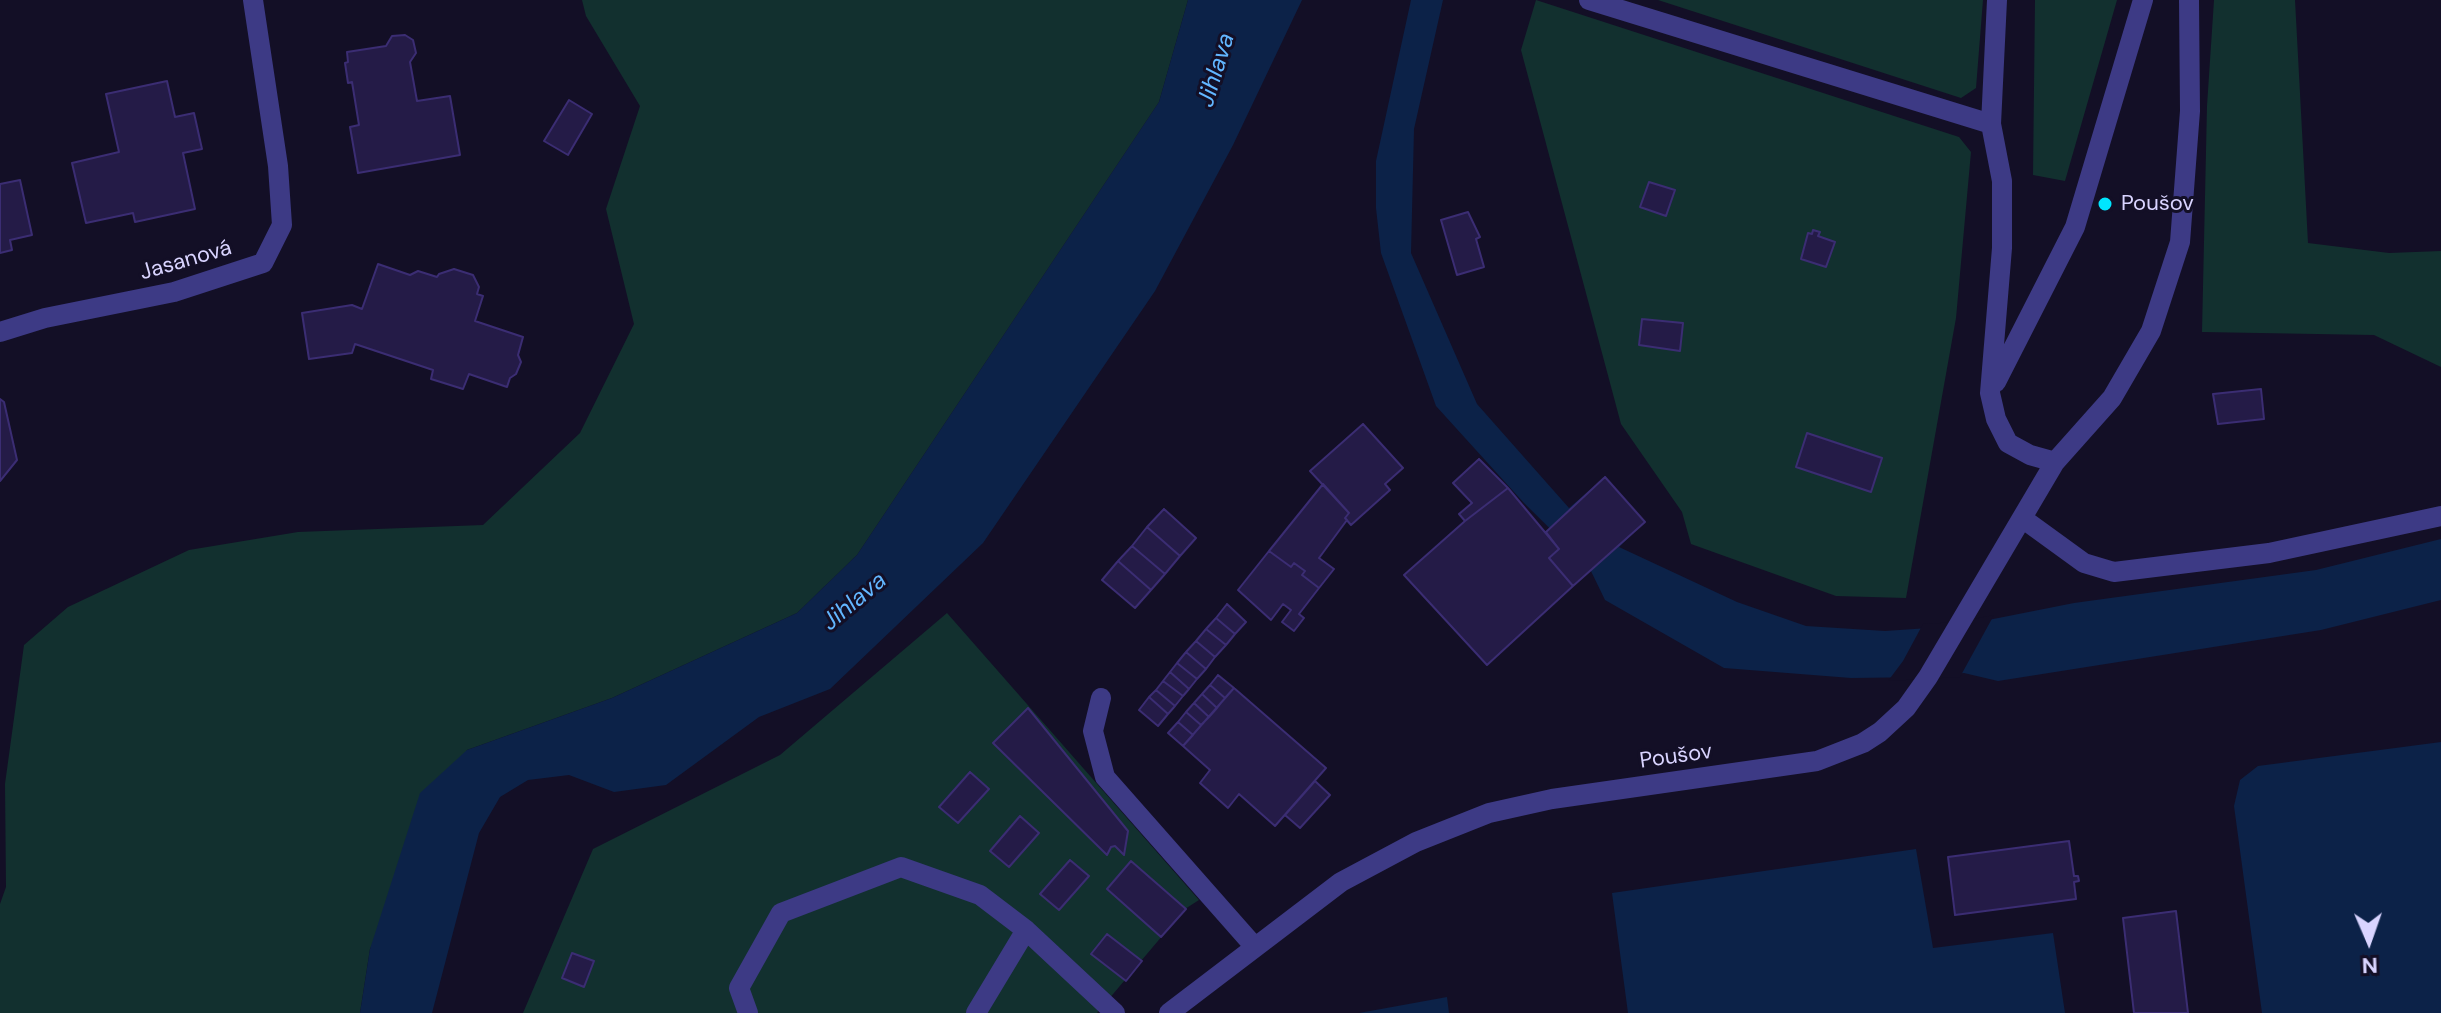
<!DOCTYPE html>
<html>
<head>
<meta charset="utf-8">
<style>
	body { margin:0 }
	#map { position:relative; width:2441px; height:1013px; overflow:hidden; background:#130f26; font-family:"DM Sans",sans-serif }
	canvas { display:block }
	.north { position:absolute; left:2329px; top:901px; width:80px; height:80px; -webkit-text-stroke:6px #130f26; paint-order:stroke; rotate:178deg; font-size:22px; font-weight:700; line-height:32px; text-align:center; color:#d9d4ff }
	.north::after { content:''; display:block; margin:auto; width:28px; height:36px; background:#d9d4ff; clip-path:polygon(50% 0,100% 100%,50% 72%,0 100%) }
</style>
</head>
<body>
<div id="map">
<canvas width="2441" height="1013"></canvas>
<div class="north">N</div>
</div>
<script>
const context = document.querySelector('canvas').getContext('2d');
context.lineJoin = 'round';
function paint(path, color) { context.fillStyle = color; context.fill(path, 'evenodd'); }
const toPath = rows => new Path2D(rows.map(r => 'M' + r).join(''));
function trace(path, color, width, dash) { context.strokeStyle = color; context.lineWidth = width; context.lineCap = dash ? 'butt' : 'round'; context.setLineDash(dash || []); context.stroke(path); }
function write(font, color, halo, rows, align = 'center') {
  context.font = font + ' "DM Sans",sans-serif'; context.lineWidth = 6; context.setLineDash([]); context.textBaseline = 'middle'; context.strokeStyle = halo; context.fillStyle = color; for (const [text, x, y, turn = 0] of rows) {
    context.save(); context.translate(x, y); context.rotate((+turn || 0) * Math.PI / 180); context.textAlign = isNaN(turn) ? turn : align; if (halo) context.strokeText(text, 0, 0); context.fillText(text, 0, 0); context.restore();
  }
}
paint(toPath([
	[582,0,1188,0,1159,102,857,555,797,613,612,698,467,750,370,949,360,1013,0,1013,0,904,6,887,5,784,24,645,68,607,189,550,298,532,483,525,580,433,634,324,606,209,640,106,586,16],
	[1536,0,1959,137,1971,152,1956,318,1906,598,1836,596,1691,544,1682,512,1621,424,1521,50],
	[1658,0,1983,0,1976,88,1961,98],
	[2035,0,2117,0,2065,181,2033,175],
	[2214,0,2295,0,2308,243,2389,253,2441,251,2441,367,2374,335,2202,332,2207,106],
	[947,613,1199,900,1185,909,1097,1013,523,1013,593,849,780,755]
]), '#12302f');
paint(toPath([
	[1188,0,1302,0,1233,145,1155,291,983,543,830,689,759,717,666,785,614,792,569,775,528,780,500,797,479,833,432,1013,360,1013,370,949,420,793,467,750,612,698,797,613,857,555,1159,102],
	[1411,0,1443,0,1414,129,1411,253,1477,404,1569,508,1605,477,1645,522,1619,547,1737,602,1806,626,1885,631,1958,626,2074,603,2316,570,2441,539,2441,600,2321,630,1998,681,1964,673,1928,677,1851,678,1724,668,1605,600,1589,567,1524,503,1436,406,1381,253,1376,208,1376,161],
	[2441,742,2441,1013,2262,1013,2234,806,2240,780,2258,766],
	[1916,849,1933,948,2053,933,2065,1013,1628,1013,1612,893],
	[1447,997,1449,1013,1359,1013]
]), '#0c2248');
paint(toPath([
	[1994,615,1960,677,1888,681,1903,661,1923,624,1958,622]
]), '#130f26');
const building = toPath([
	[405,35,413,40,416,53,410,62,417,101,450,96,460,155,358,173,350,127,359,125,352,82,348,83,345,63,348,62,347,52,386,46,392,36,405,35],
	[167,81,175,117,194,113,202,149,183,153,195,209,135,222,133,213,86,223,72,163,119,152,106,94,167,81],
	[569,100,592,114,568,155,544,141,569,100],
	[20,180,32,235,10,240,12,250,0,253,0,184,20,180],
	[1649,182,1675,190,1666,216,1640,207,1649,182],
	[1468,212,1480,237,1476,239,1484,267,1457,275,1441,220,1468,212],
	[1813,230,1820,232,1818,236,1835,242,1826,267,1801,259,1808,233,1812,234,1813,230],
	[378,264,410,275,418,271,437,277,439,274,454,269,473,275,479,287,477,294,483,296,475,321,523,337,518,355,521,362,516,374,510,378,507,387,469,374,463,389,431,379,433,370,355,344,352,353,309,359,302,313,352,305,362,309,378,264],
	[1642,319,1683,323,1680,351,1639,345,1642,319],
	[2261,389,2264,419,2218,424,2213,394,2261,389],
	[0,399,4,402,17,460,0,481,0,399],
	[1363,424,1403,468,1385,484,1390,490,1351,525,1345,518,1349,513,1310,471,1363,424],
	[1807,433,1882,458,1871,492,1796,467,1807,433],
	[1479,459,1508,488,1465,521,1459,514,1472,503,1453,483,1479,459],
	[1605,477,1645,522,1573,586,1549,558,1559,549,1546,532,1605,477],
	[1323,484,1349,513,1345,518,1347,520,1319,558,1334,569,1319,588,1302,575,1305,571,1294,563,1291,567,1269,551,1323,484],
	[1508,488,1559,549,1549,558,1573,586,1487,665,1404,575,1465,521,1508,488],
	[1164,509,1196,538,1180,556,1147,527,1164,509],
	[1147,527,1180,556,1165,574,1132,546,1147,527],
	[1132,546,1165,574,1151,590,1118,561,1132,546],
	[1269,551,1291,567,1294,563,1305,571,1302,575,1319,588,1299,614,1304,618,1294,631,1282,622,1291,610,1283,604,1271,620,1238,590,1269,551],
	[1118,561,1151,590,1135,608,1102,580,1118,561],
	[1227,604,1246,622,1235,634,1216,618,1227,604],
	[1216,618,1235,634,1226,645,1206,629,1216,618],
	[1206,629,1226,645,1215,657,1196,641,1206,629],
	[1196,641,1215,657,1206,669,1186,652,1196,641],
	[1186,652,1206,669,1197,679,1177,663,1186,652],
	[1177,663,1197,679,1189,689,1170,672,1177,663],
	[1170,672,1189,689,1183,696,1163,681,1170,672],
	[1218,675,1234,688,1225,698,1210,685,1218,675],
	[1163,681,1183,696,1175,706,1156,690,1163,681],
	[1210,685,1225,698,1217,708,1202,694,1210,685],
	[1234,688,1326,768,1275,826,1239,794,1228,808,1200,783,1210,770,1183,746,1234,688],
	[1156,690,1175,706,1168,714,1149,697,1156,690],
	[1202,694,1217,708,1209,717,1194,703,1202,694],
	[1149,697,1168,714,1158,726,1139,710,1149,697],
	[1194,703,1209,717,1201,725,1186,712,1194,703],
	[1028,708,1128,831,1124,855,1115,846,1111,847,1107,855,993,743,1028,708],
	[1186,712,1201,725,1193,735,1178,722,1186,712],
	[1178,722,1193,735,1183,746,1168,733,1178,722],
	[970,772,989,789,958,823,939,807,970,772],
	[1315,781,1330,795,1300,828,1285,815,1315,781],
	[1020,816,1039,833,1009,867,990,851,1020,816],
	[2069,841,2074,876,2078,876,2079,881,2074,882,2076,899,1955,915,1948,857,2069,841],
	[1070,860,1089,876,1059,910,1040,894,1070,860],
	[1131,861,1186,909,1161,937,1107,889,1131,861],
	[2176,911,2188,1013,2134,1013,2123,918,2176,911],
	[1107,934,1142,961,1126,981,1091,954,1107,934],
	[572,953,594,961,584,987,562,978,572,953]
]);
paint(building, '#241b47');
trace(building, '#3b2d73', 2);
trace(toPath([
	[1589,0,1991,124],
	[1997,0,1991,124,2002,181,2002,248,1990,393,1996,419,2008,443,2030,455,2055,462],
	[0,332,45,318,174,292,263,263,282,225,278,166,253,0],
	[1996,382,2075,227,2143,0],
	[2022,518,2084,563,2114,572,2269,553,2441,516],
	[1101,698,1093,731,1105,777,1254,946],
	[748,1013,739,988,781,913,901,867,980,895,1026,930,1115,1013],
	[976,1013,1026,930],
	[1169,1013,1341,882,1416,842,1489,813,1552,799,1817,761,1863,743,1880,732,1906,708,1928,677,2055,462,2112,398,2151,331,2180,242,2190,111,2189,0]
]), '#3d3a85', 20);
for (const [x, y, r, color] of [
	[2105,204,8,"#00e5ff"]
]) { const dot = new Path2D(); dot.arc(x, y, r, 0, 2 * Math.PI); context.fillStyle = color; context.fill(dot); trace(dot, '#130f26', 3); }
write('22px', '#d9d4ff', '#130f26', [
	["Poušov",2121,204]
], 'left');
write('22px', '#d9d4ff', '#130f26', [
	["Jasanová",186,261,-16],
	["Poušov",1676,757,-8]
]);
write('italic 24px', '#62b6ff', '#130f26', [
	["Jihlava",1217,70,-73],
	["Jihlava",855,602,-40]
]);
</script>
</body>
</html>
